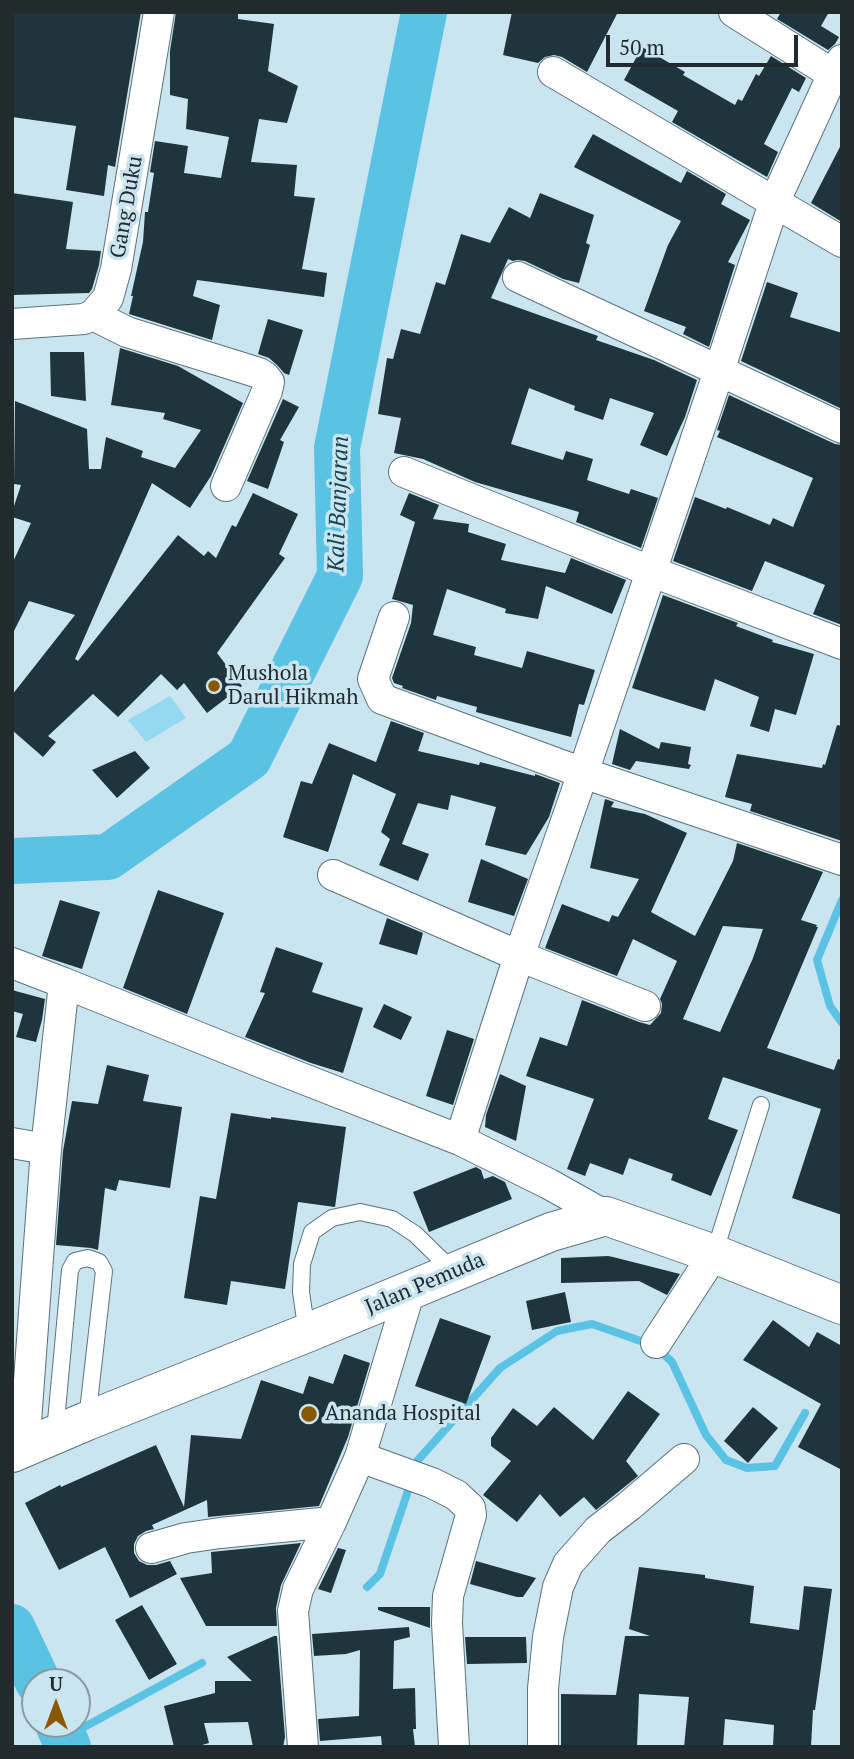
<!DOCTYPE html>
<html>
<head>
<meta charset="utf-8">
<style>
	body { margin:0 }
	#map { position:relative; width:854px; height:1759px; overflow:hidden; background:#cae5ef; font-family:"PT Serif",serif }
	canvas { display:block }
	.frame { position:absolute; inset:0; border:14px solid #212b2f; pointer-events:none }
	.north { position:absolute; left:21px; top:1668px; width:70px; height:70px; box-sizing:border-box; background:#cae5ef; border:2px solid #869ba2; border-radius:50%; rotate:0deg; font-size:19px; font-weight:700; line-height:28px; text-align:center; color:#212b2f }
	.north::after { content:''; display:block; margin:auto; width:24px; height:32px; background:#8a5800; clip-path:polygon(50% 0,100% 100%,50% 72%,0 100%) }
	.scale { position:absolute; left:606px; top:35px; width:192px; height:32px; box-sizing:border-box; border:4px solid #212b2f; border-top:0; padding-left:9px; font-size:21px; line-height:24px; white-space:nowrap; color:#212b2f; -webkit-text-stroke:5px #cae5ef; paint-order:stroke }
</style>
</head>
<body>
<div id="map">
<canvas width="854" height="1759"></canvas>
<div class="frame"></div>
<div class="north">U</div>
<div class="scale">50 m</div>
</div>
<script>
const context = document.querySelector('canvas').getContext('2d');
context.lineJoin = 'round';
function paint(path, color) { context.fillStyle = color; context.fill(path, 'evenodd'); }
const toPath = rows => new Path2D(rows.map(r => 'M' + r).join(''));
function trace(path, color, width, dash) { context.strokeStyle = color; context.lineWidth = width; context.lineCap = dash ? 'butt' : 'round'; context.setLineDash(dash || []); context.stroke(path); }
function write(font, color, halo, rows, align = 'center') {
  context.font = font + ' "PT Serif",serif'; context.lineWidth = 7; context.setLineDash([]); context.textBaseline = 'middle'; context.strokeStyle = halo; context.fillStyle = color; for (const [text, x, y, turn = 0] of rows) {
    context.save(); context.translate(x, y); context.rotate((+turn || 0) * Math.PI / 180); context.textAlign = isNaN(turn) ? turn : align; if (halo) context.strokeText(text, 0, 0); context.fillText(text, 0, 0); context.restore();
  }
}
paint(toPath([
	[170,696,186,718,146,742,128,720]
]), '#95d9f1');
trace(toPath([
	[842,900,817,960,830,1006,842,1023],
	[415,1470,418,1460,500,1368,557,1331,592,1324,655,1346,672,1362,706,1435,726,1460,747,1468,775,1466,805,1413],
	[367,1587,380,1574,411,1482],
	[64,1738,202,1663]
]), '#5ac3e4', 8);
trace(toPath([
	[12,861,108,857,249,758,340,576,337,448,424,12],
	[12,1627,38,1682],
	[58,1724,68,1747]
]), '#5ac3e4', 46);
paint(toPath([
	[12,12,141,12,115,167,108,165,104,196,66,190,76,126,12,117],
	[176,12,238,12,238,19,274,24,268,71,298,86,287,123,259,119,251,162,297,165,294,196,315,198,302,269,327,273,324,297,197,280,193,296,220,305,212,340,129,314,133,296,131,296,143,242,145,212,148,212,154,173,150,172,155,141,188,146,184,173,221,178,229,137,186,129,188,99,170,95,170,51],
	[512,12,618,12,587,72,562,57,554,55,545,57,538,63,503,55],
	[781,12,829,12,821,26,839,37,835,44,828,50,777,19],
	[642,47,685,72,683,75,735,105,738,99,742,101,756,74,759,76,771,56,806,78,799,92,792,88,764,144,778,152,767,177,672,122,678,111,624,80],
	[593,134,681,183,687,171,726,194,721,204,750,220,728,262,735,265,709,347,683,334,686,327,644,311,668,245,681,221,574,167],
	[842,143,842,222,811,203],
	[12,193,73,202,66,249,101,251,99,265,92,289,89,293,12,295],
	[540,193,594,215,586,243,590,245,579,283,563,279,525,261,517,260,513,261,508,259,491,298,598,336,596,340,654,360,697,380,685,417,667,456,640,445,654,413,610,398,603,420,574,410,575,406,529,388,511,444,563,460,566,451,593,459,587,480,629,494,631,489,658,498,641,548,576,522,579,512,475,482,423,459,394,453,401,418,378,414,387,358,393,359,401,329,420,334,436,282,445,285,461,234,490,243,509,207,530,218],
	[767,282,798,293,790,317,842,333,842,409,741,361],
	[268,319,303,330,289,375,284,373,278,366,269,358,258,354],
	[120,348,178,366,243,403,211,476,190,508,152,483,75,659,78,661,178,535,204,556,208,551,216,558,232,525,236,527,253,493,298,514,279,554,285,558,217,653,242,686,207,713,184,683,177,690,161,674,118,717,93,694,48,736,56,742,43,757,12,730,12,695,75,615,29,601,12,635,12,564,31,523,12,517,12,512,21,485,14,484,15,401,87,429,89,469,101,469,106,437,143,451,141,457,175,468,201,430,163,419,165,413,111,405],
	[50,352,84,352,86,401,51,396],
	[729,395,835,444,842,445,842,625,813,614,825,585,765,561,752,591,673,561,695,497,726,509,727,507,770,525,773,518,793,527,813,478,717,437,720,431,717,430],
	[283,399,299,407,280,440,284,442,268,489,247,481],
	[409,493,439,505,433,519,469,524,468,532,506,544,501,560,565,573,571,558,626,580,612,614,546,586,538,619,505,613,506,609,447,589,433,635,476,647,474,655,522,668,527,651,595,670,584,705,579,704,571,737,476,712,477,707,437,696,436,700,402,688,403,686,394,683,392,678,411,623,413,605,392,599,415,522,400,515],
	[663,595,738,623,736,626,773,640,772,642,814,654,796,715,775,709,769,732,750,726,759,697,715,679,705,711,632,688],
	[391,721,424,733,418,751,479,765,480,762,535,776,535,774,560,783,549,817,526,855,485,845,496,807,451,795,448,810,418,803,402,844,429,854,418,881,379,865,390,839,381,832,396,794,353,774,328,852,283,837,301,781,312,784,329,743,376,762],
	[837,725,842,726,842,841,750,811,752,804,725,797,737,754,822,768,823,764,825,765],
	[620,729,659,749,661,742,691,747,688,764,691,765,689,769,636,761,630,770,612,764],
	[135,751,150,768,117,798,92,770],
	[605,799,614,802,611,807,645,814,687,833,651,912,695,936,733,861,737,843,823,872,801,920,817,925,816,927,818,927,767,1048,834,1070,838,1059,842,1060,842,1215,792,1198,821,1109,723,1077,708,1119,738,1130,711,1196,671,1180,673,1174,629,1158,623,1175,590,1163,585,1176,567,1169,594,1099,526,1076,540,1037,567,1046,582,1000,639,1022,650,1025,661,1013,662,1004,660,999,677,961,633,939,617,976,545,948,562,904,609,922,612,915,618,917,639,879,590,868],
	[723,926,763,929,753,958,720,1032,683,1019],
	[481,859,528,879,514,916,468,902],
	[158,890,224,913,187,1014,123,988],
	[60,900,100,912,82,969,42,956],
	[387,918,423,933,417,955,379,944],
	[276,947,323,963,312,992,363,1008,343,1073,311,1063,245,1037,265,993,260,992],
	[12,990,45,999,42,1020,36,1042,16,1037,23,1014,12,1011],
	[384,1004,412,1017,401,1040,373,1027],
	[447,1030,474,1039,453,1105,426,1096],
	[107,1065,149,1075,143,1101,182,1107,170,1188,119,1180,116,1191,105,1188,98,1250,91,1248,56,1245,63,1151,72,1101,98,1104],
	[500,1074,526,1086,516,1141,485,1127,486,1115],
	[231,1113,271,1119,271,1117,346,1127,335,1207,298,1202,285,1289,231,1281,227,1305,184,1298,200,1196,216,1199],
	[476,1167,481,1170,484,1179,493,1176,505,1182,512,1199,429,1232,413,1192],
	[608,1256,613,1257,680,1274,667,1295,639,1281,561,1283,561,1258],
	[565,1292,571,1322,532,1330,526,1301],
	[440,1318,491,1336,466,1404,415,1386],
	[773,1320,809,1347,817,1332,842,1346,842,1470,798,1447,821,1404,743,1360],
	[344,1354,370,1363,348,1437,319,1506,208,1517,207,1500,152,1525,154,1529,146,1531,138,1536,134,1544,134,1553,139,1561,147,1565,156,1565,170,1561,177,1574,130,1598,105,1547,59,1570,25,1503,60,1485,61,1487,156,1445,184,1507,191,1435,241,1439,261,1380,303,1394,309,1376,333,1384],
	[628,1391,660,1414,626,1461,638,1476,596,1510,584,1497,560,1517,540,1494,517,1522,483,1495,511,1461,491,1446,491,1438,513,1408,537,1426,554,1407,593,1440],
	[753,1407,778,1428,748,1463,724,1441],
	[301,1543,281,1585,276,1608,277,1626,206,1626,180,1578,212,1573,211,1552],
	[338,1548,346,1550,331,1593,318,1589],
	[476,1561,536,1578,523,1597,517,1597,470,1584],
	[639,1567,705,1575,705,1578,754,1586,750,1623,799,1630,804,1586,832,1589,815,1710,813,1710,811,1747,773,1747,774,1725,725,1719,723,1747,684,1747,689,1697,639,1694,637,1747,561,1747,561,1694,616,1695,625,1636,650,1636,629,1629],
	[142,1605,177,1664,149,1680,115,1620],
	[378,1607,430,1607,430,1628,378,1610],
	[409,1627,410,1637,394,1641,393,1689,415,1688,416,1729,413,1729,415,1747,382,1747,381,1736,320,1741,318,1719,359,1716,360,1650,346,1654,314,1656,312,1634],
	[274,1636,277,1636,285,1737,283,1747,253,1747,248,1722,204,1723,209,1743,195,1747,174,1747,164,1706,215,1693,215,1681,252,1681,227,1657],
	[465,1637,526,1637,527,1663,467,1664]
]), '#1f353d');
const service = toPath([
	[714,1254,761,1105],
	[307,1333,301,1292,302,1264,312,1232,332,1218,360,1212,392,1219,415,1234,454,1272],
	[55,1432,70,1270,75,1261,88,1258,99,1262,104,1271,87,1420]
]);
const minor = toPath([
	[734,12,842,80],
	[553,72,842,242],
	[518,277,842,428],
	[93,315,127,332,259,373,265,377,269,382,267,391,226,486],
	[12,324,84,319,93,315,108,298,116,269,159,12],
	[404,472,650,571,842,644],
	[394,617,373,679,382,699,583,773,842,860],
	[333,875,519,956,645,1006],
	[12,963,64,983],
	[460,1140,519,956,583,773,719,371,774,203,833,74,842,60],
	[12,1143,46,1149],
	[656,1343,714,1254],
	[24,1449,46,1149,64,983,260,1062,460,1140,549,1184,606,1216],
	[360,1457,432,1483,456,1495,470,1508,471,1515,448,1596,447,1623,454,1747],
	[151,1548,186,1538,220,1533,331,1522],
	[303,1747,293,1611,298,1589,331,1522,360,1457,410,1290],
	[543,1747,543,1689,548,1637,558,1587,568,1564,598,1530,629,1506,684,1459]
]);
const secondary = toPath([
	[12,1453,87,1421,307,1333,551,1232,606,1216,714,1254,842,1305]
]);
trace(service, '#5a737c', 18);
trace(minor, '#5a737c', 32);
trace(secondary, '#5a737c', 40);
trace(service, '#fff', 16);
trace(minor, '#fff', 30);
trace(secondary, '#fff', 38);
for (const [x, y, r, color] of [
	[214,686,7,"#8a5800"],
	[309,1414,9,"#8a5800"]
]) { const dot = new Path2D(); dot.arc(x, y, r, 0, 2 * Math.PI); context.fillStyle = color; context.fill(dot); trace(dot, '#cae5ef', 2.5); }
write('21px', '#212b2f', '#cae5ef', [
	["Gang Duku",127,207,-80],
	["Jalan Pemuda",425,1284,-23]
]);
write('21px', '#212b2f', '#cae5ef', [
	["Mushola",228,674],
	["Darul Hikmah",228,698],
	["Ananda Hospital",325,1414]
], 'left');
write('italic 23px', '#154351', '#cae5ef', [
	["Kali Banjaran",339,504,-88]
]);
</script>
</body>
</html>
